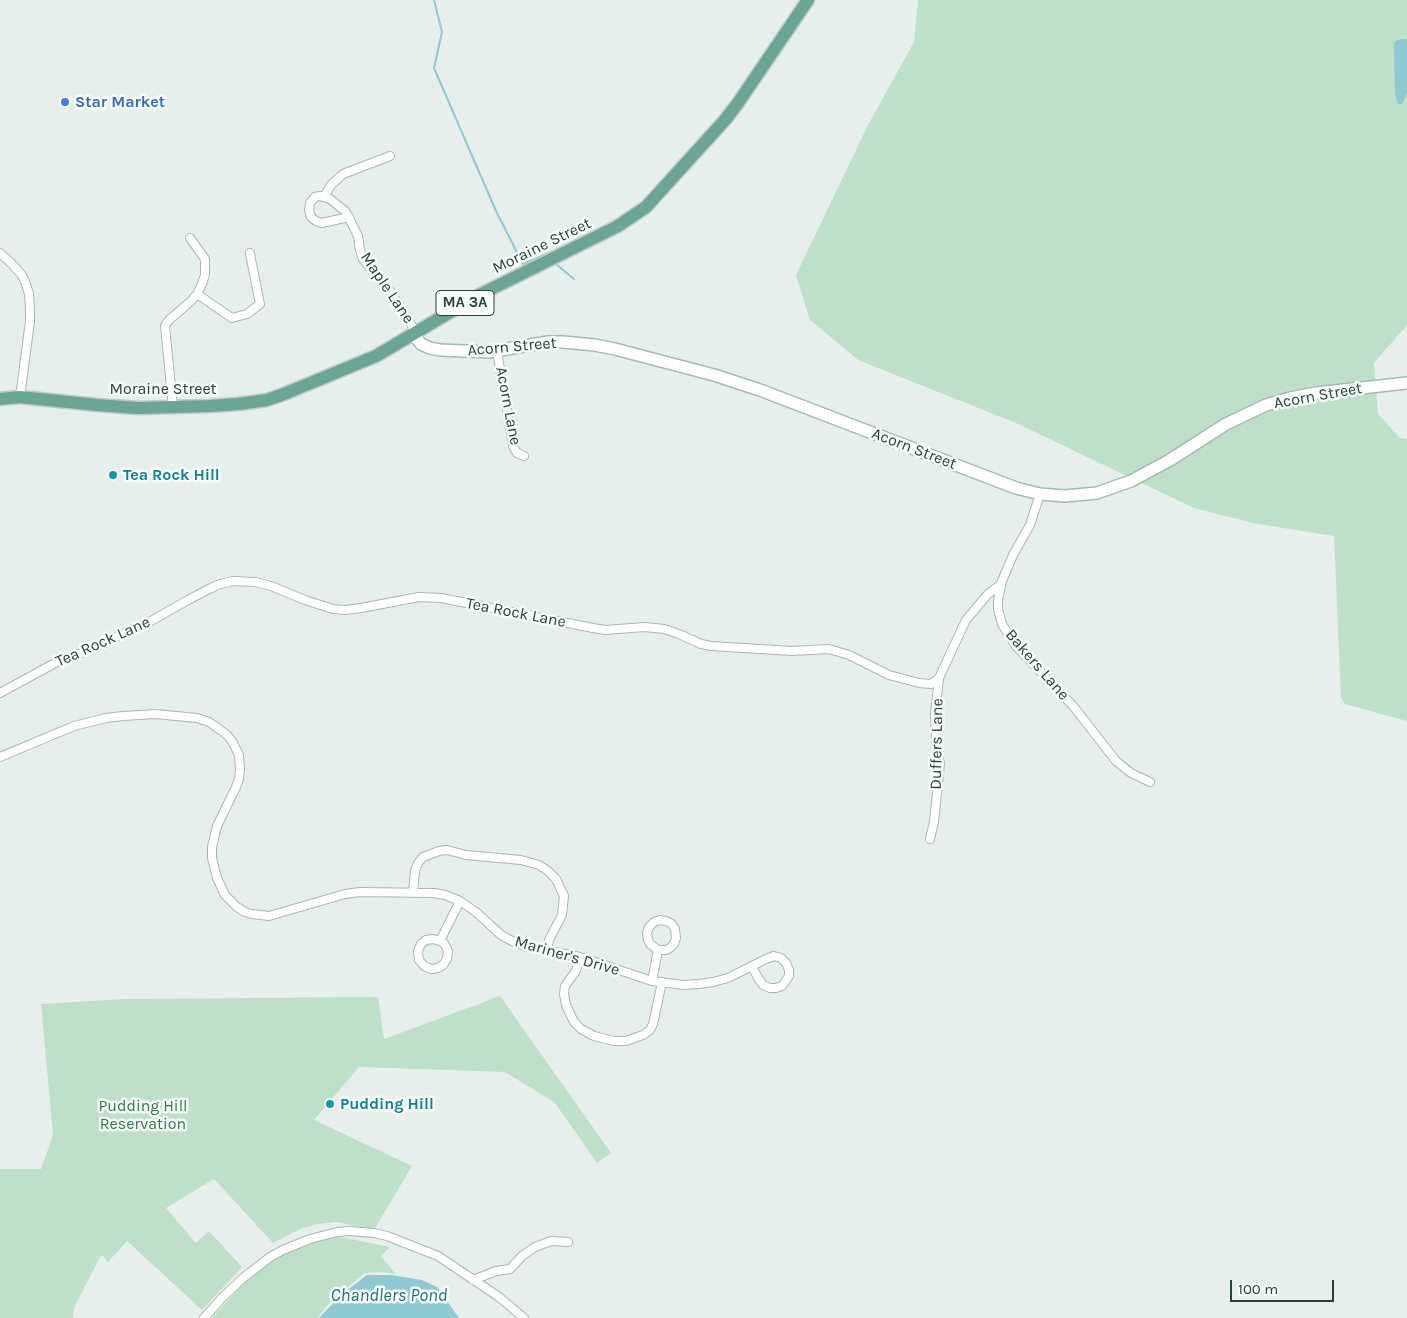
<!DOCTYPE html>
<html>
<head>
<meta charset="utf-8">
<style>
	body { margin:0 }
	#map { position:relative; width:1407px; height:1318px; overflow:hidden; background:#e6efeb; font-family:Karla,sans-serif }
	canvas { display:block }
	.scale { position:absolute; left:1230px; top:1280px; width:104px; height:22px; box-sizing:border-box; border:2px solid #24423a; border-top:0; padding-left:6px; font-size:15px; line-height:18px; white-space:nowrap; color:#24423a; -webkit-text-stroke:4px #f7fbf9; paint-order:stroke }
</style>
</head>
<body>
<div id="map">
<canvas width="1407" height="1318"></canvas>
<div class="scale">100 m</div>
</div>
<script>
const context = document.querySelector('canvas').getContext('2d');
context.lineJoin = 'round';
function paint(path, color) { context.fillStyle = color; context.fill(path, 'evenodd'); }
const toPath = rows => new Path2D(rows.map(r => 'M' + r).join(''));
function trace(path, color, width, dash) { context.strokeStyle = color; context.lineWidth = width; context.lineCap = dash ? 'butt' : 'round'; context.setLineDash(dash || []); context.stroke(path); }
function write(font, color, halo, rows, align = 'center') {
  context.font = font + ' Karla,sans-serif'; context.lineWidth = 5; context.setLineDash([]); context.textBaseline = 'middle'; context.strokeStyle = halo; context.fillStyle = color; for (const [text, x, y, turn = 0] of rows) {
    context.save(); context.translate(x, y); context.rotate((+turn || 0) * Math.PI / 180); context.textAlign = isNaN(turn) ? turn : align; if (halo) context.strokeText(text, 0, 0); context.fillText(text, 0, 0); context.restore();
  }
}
paint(toPath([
	[918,0,1407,0,1407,325,1374,363,1378,414,1400,438,1407,439,1407,721,1345,704,1341,698,1334,536,1258,524,1194,508,1016,423,858,360,810,320,796,275,868,125,914,42],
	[500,996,611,1153,597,1163,555,1103,505,1072,359,1067,314,1120,412,1166,374,1230,336,1222,318,1224,302,1228,273,1243,214,1179,166,1208,196,1243,209,1231,242,1267,202,1310,127,1241,108,1262,102,1255,100,1257,74,1308,73,1318,0,1318,0,1169,41,1169,53,1135,41,1004,125,999,378,997,384,1039],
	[331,1235,390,1247,381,1256,396,1274,381,1272,365,1273,330,1302,317,1318,212,1318,254,1272,277,1255]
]), '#bfe0c8');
paint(toPath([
	[1402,39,1407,39,1407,93,1402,104,1398,104,1395,94,1394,47,1395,41],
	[367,1275,391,1275,422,1280,437,1287,459,1318,319,1318,341,1295]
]), '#8ec9d4');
trace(toPath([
	[434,0,442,32,434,68,496,211,523,264,549,253],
	[556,264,574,279]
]), '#8ec9d4', 2);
const minor = toPath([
	[324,197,331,185,343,174,390,156],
	[349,217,322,223,316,221,311,217,309,210,310,203,315,197,320,196,330,199,345,211,350,220,358,236,360,250,363,259,376,275,390,291,416,332],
	[0,253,12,264,21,274,25,281,29,294,30,308,30,321,20,397],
	[197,294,232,318,247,314,260,304,251,259,250,253],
	[497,351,513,446,517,453,524,456],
	[173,407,165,326,168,321,191,301,197,294,202,284,205,275,205,259,190,238],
	[1040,494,1030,525,1013,555,1002,581,998,600,998,609,1002,624,1016,646,1074,707,1116,761,1131,773,1150,782],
	[0,693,57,662,81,653,151,621,188,600,209,589,220,584,233,581,255,582,271,586,305,600,333,609,346,610,361,608,419,597,441,598,593,628,605,630,645,627,664,629,679,634,701,644,711,646,792,651,829,649,849,655,889,675,919,683,931,684,939,678,966,620,988,594,1000,585],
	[0,757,74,726,106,718,123,716,155,714,197,718,209,722,226,734,232,741,239,755,240,770,239,779,236,787,217,826,212,847,212,858,217,878,225,895,237,907,245,912,252,914,269,916,345,894,360,892,434,893,445,895,460,901,476,912,501,935,512,941,525,946,580,957,652,981,683,985,699,984,713,982,728,978,766,959,774,956,781,958,786,963,789,970,789,976,782,986,776,988,770,988,763,985,760,981,752,967],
	[930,839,934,822,940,764,936,741,935,714,939,678],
	[413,892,415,871,418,863,423,857,439,851,447,850,466,855,521,860,539,865,548,871,556,879,564,896,562,915,549,940,547,950],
	[440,941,444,943,448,951,447,959,443,965,438,968,431,969,424,966,419,960,418,951,421,944,426,940,433,939,440,941,460,901],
	[580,957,576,971,565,986,564,994,566,1005,574,1022,581,1029,594,1036,614,1041,626,1041,643,1035,650,1030,653,1024,662,982],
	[652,981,658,950,666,950,670,948,674,944,676,938,675,929,672,924,666,921,660,920,654,922,649,927,647,933,648,940,650,944,658,950],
	[473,1280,496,1271,510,1269,522,1256,535,1247,551,1241,568,1242],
	[204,1318,222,1298,243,1278,270,1257,283,1250,310,1239,337,1232,349,1231,374,1233,387,1236,438,1256,499,1297,524,1318]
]);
const secondary = toPath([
	[413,334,421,344,430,348,440,350,489,352,548,342,563,342,595,345,615,349,714,375,760,390,1016,488,1040,494,1065,496,1097,493,1131,481,1170,460,1226,424,1266,405,1290,398,1316,393,1407,383]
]);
const primary = toPath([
	[0,399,20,397,97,405,138,408,210,406,238,404,267,400,284,394,376,356,479,295,618,226,646,207,725,120,738,103,808,0]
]);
trace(minor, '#a8b8b2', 10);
trace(secondary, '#a4bbb3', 14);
trace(primary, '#c2cac8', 15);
trace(minor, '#fff', 8);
trace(secondary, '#fff', 11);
trace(primary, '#6aa596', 12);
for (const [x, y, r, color] of [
	[65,102,5,"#3f7fe0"],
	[113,475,5,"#0f9aa8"],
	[330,1104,5,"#0f9aa8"]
]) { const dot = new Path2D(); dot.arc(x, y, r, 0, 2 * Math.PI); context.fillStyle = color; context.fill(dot); trace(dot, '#f7fbf9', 2); }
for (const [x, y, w] of [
	[465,303,58]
]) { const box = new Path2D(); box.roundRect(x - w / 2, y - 12.5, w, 25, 4); context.fillStyle = '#f7fbf9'; context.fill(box); trace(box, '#24423a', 1); }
write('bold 15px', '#24423a', null, [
	["MA 3A",465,303]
]);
write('bold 16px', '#366cbe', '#f7fbf9', [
	["Star Market",75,102]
], 'left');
write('16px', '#24423a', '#f7fbf9', [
	["Moraine Street",542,246,-26],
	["Maple Lane",387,288,56],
	["Acorn Street",512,347,-5],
	["Moraine Street",163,389],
	["Acorn Street",1318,396,-10],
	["Acorn Lane",508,406,79],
	["Acorn Street",914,449,21],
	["Tea Rock Lane",516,613,11],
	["Tea Rock Lane",103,642,-24],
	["Bakers Lane",1037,665,49],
	["Duffers Lane",937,744,-89],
	["Mariner's Drive",567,956,16]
]);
write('bold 16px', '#0d838f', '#f7fbf9', [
	["Tea Rock Hill",123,475],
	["Pudding Hill",340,1104]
], 'left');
write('16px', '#2d7a4b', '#f7fbf9', [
	["Pudding Hill",143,1106],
	["Reservation",143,1124]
]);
write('italic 18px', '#1c6f80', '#f7fbf9', [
	["Chandlers Pond",389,1296]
]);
</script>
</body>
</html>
